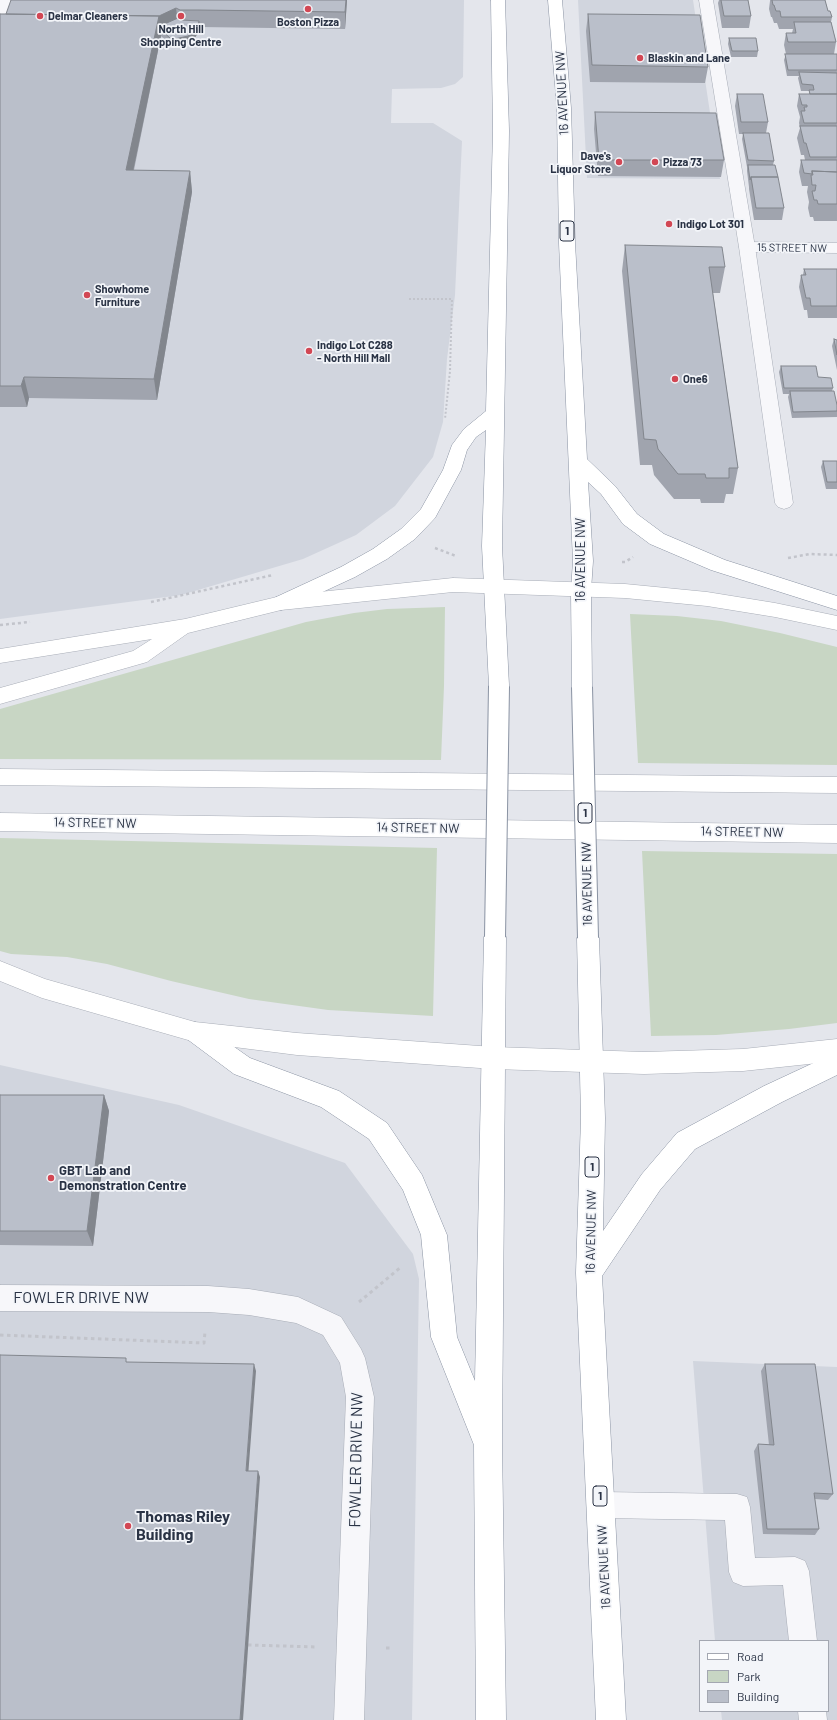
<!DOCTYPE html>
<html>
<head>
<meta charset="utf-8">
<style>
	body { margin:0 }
	#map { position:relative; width:837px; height:1720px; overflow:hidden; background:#e4e6ec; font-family:Barlow,sans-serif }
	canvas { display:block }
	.legend { position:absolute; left:699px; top:1640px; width:130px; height:72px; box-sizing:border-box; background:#f3f5f9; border:1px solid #a3a7b1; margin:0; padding:5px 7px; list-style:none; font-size:12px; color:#2a3345 }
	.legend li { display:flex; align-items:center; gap:8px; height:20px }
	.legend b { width:20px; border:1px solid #a3a7b1 }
</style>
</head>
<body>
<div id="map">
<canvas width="837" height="1720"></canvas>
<ul class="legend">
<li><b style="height:5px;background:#fff"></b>Road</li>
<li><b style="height:11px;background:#c8d6c4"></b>Park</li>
<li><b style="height:11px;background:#babfca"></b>Building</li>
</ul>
</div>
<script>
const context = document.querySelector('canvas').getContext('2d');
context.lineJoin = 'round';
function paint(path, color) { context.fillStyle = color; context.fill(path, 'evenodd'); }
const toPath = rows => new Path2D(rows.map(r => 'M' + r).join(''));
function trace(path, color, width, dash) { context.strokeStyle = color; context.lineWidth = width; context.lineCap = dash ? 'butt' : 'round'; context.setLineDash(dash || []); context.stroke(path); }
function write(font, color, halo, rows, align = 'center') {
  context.font = font + ' Barlow,sans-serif'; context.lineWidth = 3.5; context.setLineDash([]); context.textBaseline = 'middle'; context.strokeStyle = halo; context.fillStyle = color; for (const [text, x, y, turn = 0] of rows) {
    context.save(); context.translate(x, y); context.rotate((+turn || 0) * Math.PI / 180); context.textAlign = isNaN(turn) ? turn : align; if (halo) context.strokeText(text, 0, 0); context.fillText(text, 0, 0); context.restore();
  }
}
paint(toPath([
	[0,0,464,0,463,77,455,84,441,88,392,89,391,123,433,123,462,141,455,295,447,359,443,422,433,457,395,506,356,535,303,559,181,595,0,619],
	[578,0,693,0,720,179,587,178],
	[0,1065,179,1105,345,1163,413,1254,419,1279,412,1720,0,1720],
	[693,1361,837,1367,837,1720,722,1720,721,1711,828,1711,828,1641,715,1641]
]), '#d1d5de');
paint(toPath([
	[445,607,444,686,441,760,0,759,0,709,306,622,354,613,387,609],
	[630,614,677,616,721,621,780,633,837,647,837,765,638,763],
	[0,838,437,848,433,1016,328,1010,249,999,171,981,107,964,67,957,11,954,0,951],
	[642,851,837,854,837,1023,789,1029,716,1035,651,1036]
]), '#c8d6c4');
const service = toPath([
	[0,0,14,0,7,23,5,26,0,27,0,0],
	[699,0,713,0,755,247,793,503,790,507,784,509,778,507,775,503,739,247,699,0],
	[601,1492,737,1494,747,1497,750,1507,755,1558,795,1557,805,1561,809,1571,817,1641,789,1641,783,1585,743,1586,733,1582,729,1572,725,1520,601,1518,591,1515,588,1505,591,1495,601,1492],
	[798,1711,826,1711,827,1720,799,1720,798,1711]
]);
const minor = toPath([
	[747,242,837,243,837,253,747,252,741,250,739,247,741,244,747,242],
	[0,1285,208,1286,249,1289,298,1297,341,1317,361,1349,365,1358,374,1397,364,1720,334,1720,346,1397,340,1363,323,1335,296,1323,249,1315,208,1312,0,1311,0,1285]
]);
const secondary = toPath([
	[453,578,625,584,707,592,775,603,837,616,837,630,775,617,707,606,625,598,453,592,281,610,188,633,147,662,0,704,0,688,133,651,152,639,0,663,0,649,185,619,281,596,453,578],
	[0,769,837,777,837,793,0,785,0,769],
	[0,813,837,825,837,843,0,831,0,813],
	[0,961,45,979,195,1022,297,1033,494,1047,644,1052,743,1049,837,1039,837,1061,743,1071,644,1074,494,1069,297,1055,195,1042,42,998,0,981,0,961]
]);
const trunk = toPath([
	[491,0,505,0,509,131,502,546,509,686,506,691,499,694,492,691,489,686,482,546,486,430,476,437,467,450,461,470,435,518,415,539,387,559,355,577,288,608,281,610,274,608,271,603,274,598,341,567,373,549,401,529,421,509,443,470,452,445,464,429,486,411,493,131,491,0],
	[548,0,562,0,571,108,575,243,587,459,615,486,637,514,664,534,725,560,837,596,837,610,711,570,650,544,623,524,601,494,588,482,593,561,591,590,592,687,589,692,582,695,575,692,572,687,571,590,573,561,559,243,557,108,548,0],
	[495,927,503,930,506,937,502,1442,506,1720,476,1720,474,1445,431,1337,421,1235,403,1190,369,1139,321,1107,234,1074,187,1039,183,1032,187,1025,195,1022,203,1025,250,1058,339,1091,387,1123,422,1175,447,1235,457,1337,475,1381,484,937,487,930,495,927],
	[588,928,596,931,599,938,605,1118,603,1231,642,1174,677,1133,764,1086,837,1052,837,1075,782,1102,695,1149,660,1190,602,1276,626,1720,596,1720,576,1273,581,1118,577,938,580,931,588,928]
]);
trace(service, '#a8adb7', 1);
trace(minor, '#a8adb7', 1);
trace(secondary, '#a8adb7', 1);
trace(trunk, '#8a93a3', 1);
trace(toPath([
	[409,299,452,299,450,371,445,419]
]), '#c2c4cb', 2, [2, 2]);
trace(toPath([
	[435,548,456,556],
	[788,558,810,554,837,555],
	[622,562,625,562,633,557],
	[151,602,273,575],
	[0,625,30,622]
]), '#c2c4cb', 2.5, [3, 3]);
trace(toPath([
	[359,1302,401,1267],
	[0,1335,204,1343,205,1332],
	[248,1645,317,1647],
	[386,1648,393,1648]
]), '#c2c4cb', 3, [3.5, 3.5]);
paint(service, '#f7f7fa');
paint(minor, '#f7f7fa');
paint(secondary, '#fff');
paint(trunk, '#fff');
const trunkBridge = toPath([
	[582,687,588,938],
	[495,937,499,686]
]);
trace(trunkBridge, '#8a93a3', 22, []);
trace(trunkBridge, '#fff', 20);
paint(toPath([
	[347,0,345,29,200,27,198,33,194,39,188,43,170,46,170,44,161,36,134,170,190,171,192,192,157,400,29,398,27,407,0,407,0,14],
	[719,0,748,0,751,16,749,28,722,28,718,3],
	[770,0,825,0,828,11,832,17,831,22,836,42,834,54,837,54,837,221,814,221,813,217,810,217,808,208,809,202,807,192,808,186,802,186,799,172,801,160,805,160,804,155,801,155,797,138,800,128,799,123,800,117,797,106,799,94,809,94,809,91,801,91,798,78,799,76,787,76,784,60,786,54,784,45,786,33,792,33,793,29,779,29,777,23,774,23,772,17,771,17,769,9,770,1],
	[588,14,708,67,705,83,590,82,586,31],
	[729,38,758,51,757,57,731,57,728,44],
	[737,94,768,122,766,133,774,161,773,165,784,208,782,220,754,220,749,189,749,187,747,171,747,167,742,139,743,134,739,134,735,106],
	[595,112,724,160,721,177,598,176,594,129],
	[625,245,725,267,720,293,713,293,738,468,733,494,726,494,724,503,701,503,700,499,674,499,654,475,652,465,640,465,622,271],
	[804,269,837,269,837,318,808,318,807,310,804,310,799,287,801,275,803,275],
	[834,339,837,340,837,370,832,346],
	[781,366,818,377,833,388,832,391,837,405,837,417,792,418,788,397,789,394,783,394,779,372],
	[823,461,837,461,837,489,826,489,821,467],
	[0,1095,104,1095,109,1111,93,1246,0,1245],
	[765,1364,833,1494,828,1500,815,1499,819,1529,815,1535,763,1534,754,1451,758,1444,769,1445,761,1371]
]), '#a0a4ae');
paint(toPath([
	[346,0,347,0,345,29,345,12],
	[176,8,178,24,161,30,161,36,129,191,126,170,156,17],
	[199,21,200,27,198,33,194,39,188,43,170,46,170,40],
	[190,171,192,192,157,400,154,379],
	[24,377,29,398,27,407,21,386],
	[104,1095,109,1111,93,1246,87,1231],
	[254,1364,256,1371,248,1477,246,1471],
	[258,1471,260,1477,243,1720,240,1720]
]), '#82868d');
const building = toPath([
	[11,0,346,0,345,12,198,10,180,10,176,8,159,16,6,14,11,0],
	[721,0,748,0,751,16,724,16,721,0],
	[772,0,825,0,828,11,830,11,832,17,781,17,780,11,776,11,774,5,773,5,772,0],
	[0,14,159,16,126,170,190,171,154,379,24,377,21,386,0,386,0,14],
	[588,14,700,15,708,67,592,65,588,14],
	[178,18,182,20,199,21,198,27,193,33,188,36,170,40,170,38,161,30,160,26,178,18],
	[794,22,831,22,836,42,788,42,786,33,796,33,794,22],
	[729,38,756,38,758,51,732,51,729,38],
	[785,54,837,54,837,70,788,70,785,54],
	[799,72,837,73,837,94,810,94,809,90,814,90,813,85,802,84,799,72],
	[737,94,763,94,768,122,741,122,737,94],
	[799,94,837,94,837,123,804,123,801,111,805,111,804,107,807,107,807,105,802,105,799,94],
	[595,112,716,113,724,160,599,160,595,112],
	[800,126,837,126,837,157,810,157,806,143,804,143,800,126],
	[743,133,769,133,774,161,748,160,743,133],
	[801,160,837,160,837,172,812,171,812,174,804,173,801,160],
	[748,165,775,165,778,177,751,177,750,180,748,165],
	[812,171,837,172,837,204,818,204,817,200,814,200,812,191,815,191,816,185,812,185,811,175,813,175,812,171],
	[751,177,778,177,784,208,756,208,751,177],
	[625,245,722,247,725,267,709,267,738,468,729,468,729,478,706,478,705,474,678,474,658,449,656,440,644,439,625,245],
	[804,269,837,269,837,306,811,306,810,298,806,298,801,275,806,275,804,269],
	[834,339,837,340,837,355,834,339],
	[781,366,816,366,818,377,831,378,833,388,784,388,781,366],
	[790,391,834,391,837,405,837,411,793,412,790,391],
	[823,461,837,461,837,482,827,482,823,461],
	[0,1095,104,1095,87,1231,0,1231,0,1095],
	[0,1355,126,1358,126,1362,254,1364,246,1471,258,1471,240,1720,0,1720,0,1355],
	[765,1364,815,1364,833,1494,814,1493,819,1529,767,1529,758,1444,774,1445,765,1364]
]);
paint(building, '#babfca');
trace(building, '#82868d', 1);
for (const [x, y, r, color] of [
	[308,9,4,"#d24754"],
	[40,16,4,"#d24754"],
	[181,16,4,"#d24754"],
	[640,58,4,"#d24754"],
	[619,162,4,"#d24754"],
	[655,162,4,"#d24754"],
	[669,224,4,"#d24754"],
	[87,295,4,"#d24754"],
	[309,351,4,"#d24754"],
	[675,379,4,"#d24754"],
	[51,1178,4,"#d24754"],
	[128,1526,4,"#d24754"]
]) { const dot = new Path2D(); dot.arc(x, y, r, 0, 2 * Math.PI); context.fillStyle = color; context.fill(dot); trace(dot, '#f3f5f9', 1.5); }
write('bold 11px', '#2a3345', '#f3f5f9', [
	["Delmar Cleaners",48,16],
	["Boston Pizza",308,22,"center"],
	["North Hill",181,29,"center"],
	["Shopping Centre",181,42,"center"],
	["Blaskin and Lane",648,58],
	["Dave's",611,156,"right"],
	["Liquor Store",611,169,"right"],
	["Pizza 73",663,162],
	["Indigo Lot 301",677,224],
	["Showhome",95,289],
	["Furniture",95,302],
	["Indigo Lot C288",317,345],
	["- North Hill Mall",317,358],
	["One6",683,379]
], 'left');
write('11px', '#2a3345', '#f3f5f9', [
	["15 STREET NW",792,248,1]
]);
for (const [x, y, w] of [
	[567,231,14],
	[585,813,14],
	[592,1167,14],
	[600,1496,14]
]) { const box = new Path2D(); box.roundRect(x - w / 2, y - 10, w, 20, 3); context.fillStyle = '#f3f5f9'; context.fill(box); trace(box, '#2a3345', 1); }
write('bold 12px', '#2a3345', null, [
	["1",567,231],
	["1",585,813],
	["1",592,1167],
	["1",600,1496]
]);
write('13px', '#2a3345', '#f3f5f9', [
	["16 AVENUE NW",562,93,-93],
	["16 AVENUE NW",581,560,-90],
	["14 STREET NW",95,823,1],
	["14 STREET NW",418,828,1],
	["14 STREET NW",742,832,1],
	["16 AVENUE NW",587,884,-91],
	["16 AVENUE NW",591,1232,-89],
	["16 AVENUE NW",604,1567,-93]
]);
write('bold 13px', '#2a3345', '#f3f5f9', [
	["GBT Lab and",59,1171],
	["Demonstration Centre",59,1186]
], 'left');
write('16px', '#2a3345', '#f3f5f9', [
	["FOWLER DRIVE NW",81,1298],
	["FOWLER DRIVE NW",356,1460,-89]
]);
write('bold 16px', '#2a3345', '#f3f5f9', [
	["Thomas Riley",136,1517],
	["Building",136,1535]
], 'left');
</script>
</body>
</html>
